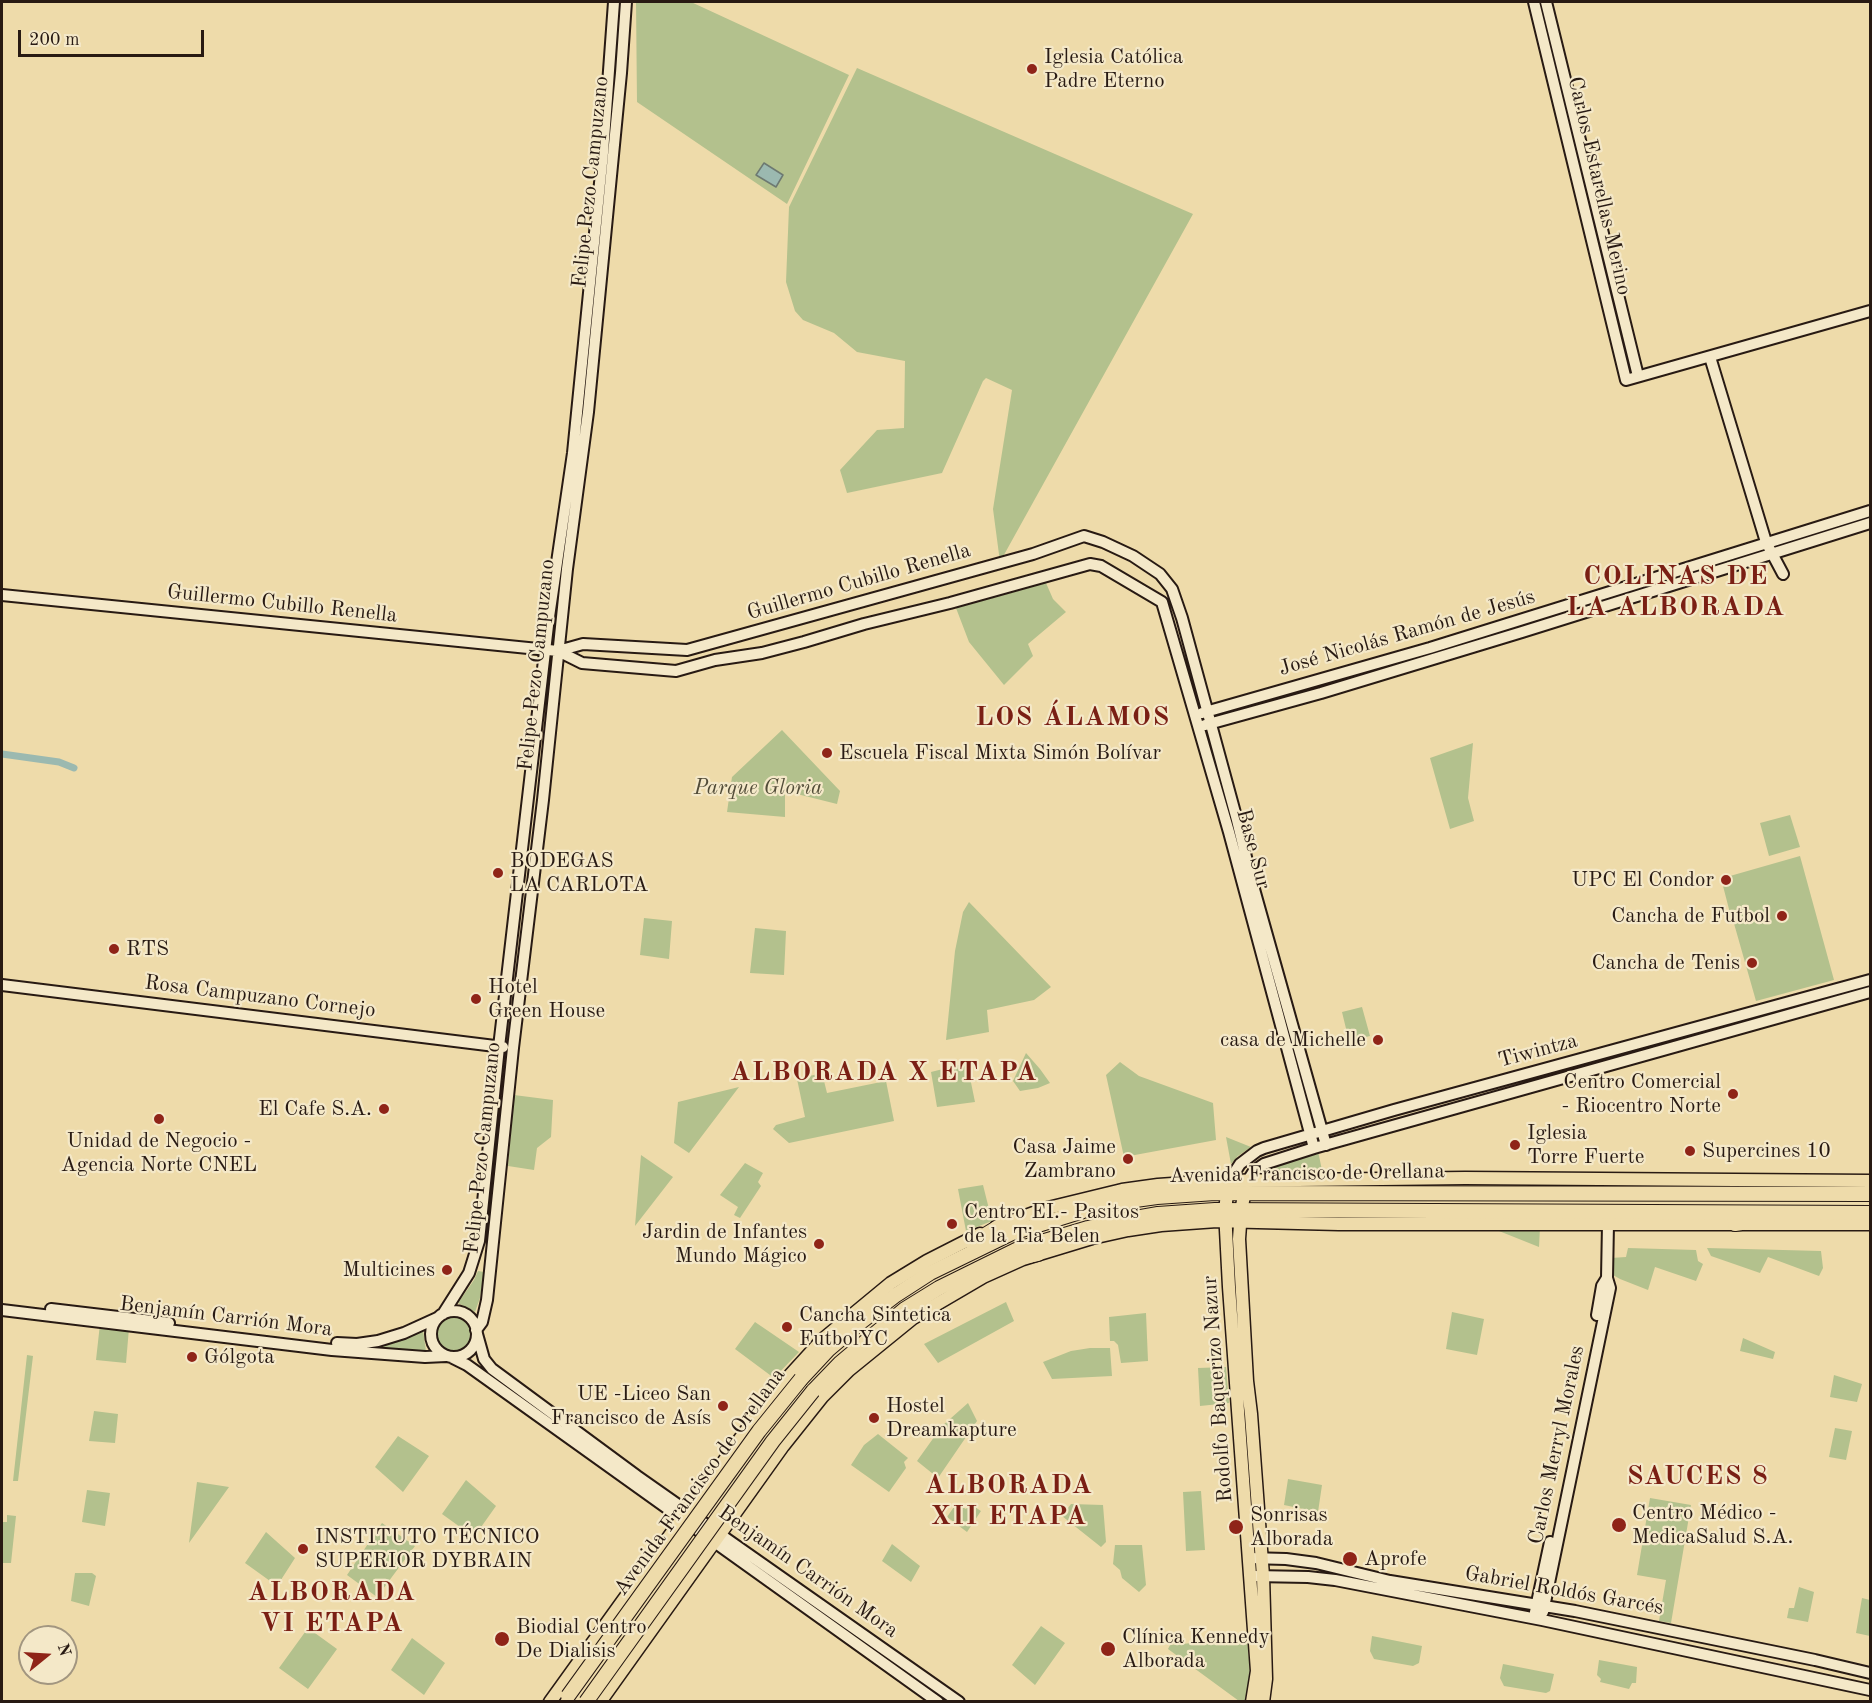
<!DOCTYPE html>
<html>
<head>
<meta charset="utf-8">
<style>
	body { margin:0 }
	#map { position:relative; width:1872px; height:1703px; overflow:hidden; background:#eedbaa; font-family:"Old Standard TT",serif }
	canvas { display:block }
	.frame { position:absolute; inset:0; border:3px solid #281a13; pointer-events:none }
	.north { position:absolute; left:18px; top:1625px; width:60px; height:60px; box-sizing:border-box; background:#f4e8c8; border:2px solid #a29680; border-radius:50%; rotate:72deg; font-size:16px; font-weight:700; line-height:24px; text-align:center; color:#281a13 }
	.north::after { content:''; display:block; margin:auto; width:21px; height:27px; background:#8f2418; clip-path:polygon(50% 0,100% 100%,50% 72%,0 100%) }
	.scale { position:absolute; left:18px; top:30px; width:186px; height:27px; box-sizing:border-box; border:3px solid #281a13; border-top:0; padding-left:8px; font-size:18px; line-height:21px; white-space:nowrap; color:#281a13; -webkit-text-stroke:4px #f4e8c8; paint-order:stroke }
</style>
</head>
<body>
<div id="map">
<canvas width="1872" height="1703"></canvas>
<div class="frame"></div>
<div class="north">N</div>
<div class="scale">200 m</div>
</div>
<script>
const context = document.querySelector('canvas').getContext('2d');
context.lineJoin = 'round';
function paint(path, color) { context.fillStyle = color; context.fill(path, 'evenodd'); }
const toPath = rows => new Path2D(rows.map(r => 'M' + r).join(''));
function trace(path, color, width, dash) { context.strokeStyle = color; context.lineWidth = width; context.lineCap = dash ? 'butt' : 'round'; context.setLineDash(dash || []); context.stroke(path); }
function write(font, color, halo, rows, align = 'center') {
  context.font = font + ' "Old Standard TT",serif'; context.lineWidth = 4.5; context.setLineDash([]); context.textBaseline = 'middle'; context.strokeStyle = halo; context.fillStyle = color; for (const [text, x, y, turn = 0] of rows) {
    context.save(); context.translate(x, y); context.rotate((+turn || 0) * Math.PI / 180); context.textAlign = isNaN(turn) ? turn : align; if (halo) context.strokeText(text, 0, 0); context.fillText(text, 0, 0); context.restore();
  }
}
paint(toPath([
	[636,2,691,2,849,75,787,204,637,102],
	[857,68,1193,214,1000,562,993,509,1012,390,986,378,983,381,942,473,847,493,840,470,877,430,904,428,905,361,857,352,834,333,803,320,795,311,786,282,789,207],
	[1046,583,1053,599,1066,612,1028,644,1033,656,1004,685,969,642,956,608],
	[782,730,840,791,837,804,785,791,785,817,727,812,732,777],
	[1473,743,1468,798,1474,821,1450,829,1430,758],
	[1790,815,1800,847,1769,856,1760,823],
	[1800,856,1834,980,1756,1001,1733,920,1733,913,1730,913,1723,886,1725,885,1723,878],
	[969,902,1051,987,1034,1000,987,1010,989,1032,946,1040,955,951,963,912],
	[644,918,672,921,669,959,640,955],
	[755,928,786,931,784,975,750,973],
	[1362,1007,1370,1036,1349,1041,1342,1012],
	[1026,1053,1040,1069,1050,1083,1038,1088,1020,1091,1013,1081],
	[1120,1062,1139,1076,1213,1103,1216,1140,1124,1157,1106,1075],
	[967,1063,975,1102,937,1107,931,1072],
	[822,1073,827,1093,886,1081,894,1121,789,1143,773,1129,776,1125,805,1117,797,1079],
	[739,1087,689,1153,674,1143,678,1102],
	[514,1095,553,1100,551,1137,537,1148,534,1170,508,1166],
	[1226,1137,1251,1147,1238,1156,1231,1164],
	[1318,1151,1323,1175,1260,1175,1261,1170],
	[641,1155,673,1177,635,1226],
	[745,1163,763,1173,758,1182,761,1186,740,1218,734,1215,738,1207,720,1195],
	[983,1185,992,1221,966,1231,958,1189],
	[1484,1225,1540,1228,1539,1247],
	[1628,1248,1696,1250,1698,1261,1703,1264,1696,1281,1655,1267,1648,1290,1620,1279,1613,1275,1610,1270,1611,1258,1626,1257],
	[1707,1248,1821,1251,1823,1268,1819,1276,1768,1257,1760,1273,1711,1256],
	[478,1271,484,1272,480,1298,475,1312,458,1303,474,1280],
	[1006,1302,1014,1321,938,1363,924,1344],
	[1452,1312,1484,1319,1477,1355,1446,1349],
	[1146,1313,1148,1361,1121,1363,1118,1345,1114,1341,1110,1341,1109,1317],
	'435 1335a18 18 0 1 1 36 0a18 18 0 1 1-36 0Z',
	[755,1322,799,1352,774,1378,735,1349],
	[100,1324,129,1328,126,1363,96,1360],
	[423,1330,426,1351,370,1349,369,1347],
	[1743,1338,1775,1352,1773,1359,1740,1351],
	[1090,1348,1110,1348,1112,1376,1052,1379,1043,1362,1071,1351],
	[27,1355,33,1356,18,1481,13,1481],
	[1226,1367,1229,1403,1200,1406,1198,1368],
	[1834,1375,1862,1384,1857,1402,1830,1397],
	[968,1403,977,1421,938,1478,917,1461,942,1426],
	[94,1411,118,1414,115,1443,89,1441],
	[1835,1428,1852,1431,1846,1460,1829,1457],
	[878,1434,908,1458,904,1462,906,1468,889,1492,851,1465,864,1445],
	[398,1436,429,1456,403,1492,375,1467],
	[1288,1479,1322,1485,1318,1512,1284,1505],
	[466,1480,496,1506,474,1537,442,1514],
	[197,1482,229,1487,189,1543],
	[87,1490,110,1493,105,1526,82,1522],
	[1201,1491,1205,1550,1186,1551,1183,1492],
	[1650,1498,1691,1505,1671,1623,1659,1621,1666,1580,1637,1575],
	[956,1504,966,1509,970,1504,981,1511,967,1532,947,1517],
	[1071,1504,1103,1505,1106,1542,1101,1547,1062,1516],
	[7,1515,16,1516,11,1563,3,1563,2,1584,2,1522,7,1522],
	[382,1523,415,1546,377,1597,347,1575],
	[266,1532,295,1558,277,1586,245,1563],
	[892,1544,920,1566,911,1582,882,1561],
	[1115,1545,1142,1545,1146,1585,1139,1592,1122,1578,1120,1570,1113,1564],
	[75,1573,92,1573,96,1576,89,1606,71,1601],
	[1799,1587,1814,1592,1808,1622,1787,1618,1789,1608,1794,1608],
	[1862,1598,1870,1600,1870,1636,1856,1633],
	[1041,1626,1065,1643,1035,1685,1012,1665],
	[308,1628,337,1649,308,1689,279,1668],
	[1372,1636,1422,1646,1419,1663,1413,1666,1374,1659,1370,1651],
	[412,1638,445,1663,424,1695,391,1670],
	[1247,1638,1251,1681,1248,1701,1239,1701,1168,1649,1170,1645],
	[1599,1660,1637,1667,1636,1683,1632,1683,1629,1689,1600,1682,1601,1679,1597,1675],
	[1503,1664,1554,1674,1550,1691,1546,1693,1504,1686,1500,1678]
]), '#b3c18d');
const water = toPath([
	[764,163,783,175,776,187,756,175,764,163]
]);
paint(water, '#9bb9b0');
trace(water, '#6d7971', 1.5);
trace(toPath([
	[2,1525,2,1517]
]), '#6d7971', 1.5);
trace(toPath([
	[2,754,59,762,74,768]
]), '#9bb9b0', 7);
const secondary = toPath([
	[1534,2,1626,380,1870,311],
	[1546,2,1638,376],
	[1710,357,1766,542,1783,574],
	[2,595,558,651,582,663,676,671,715,660,762,653,804,642,864,624,950,603,1090,564,1101,566,1162,602,1229,832,1314,1148],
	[558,651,583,644,687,650,1033,554,1084,536,1103,542,1133,556,1160,574,1172,589,1182,618,1237,820,1252,882,1326,1145],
	[1202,713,1430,648,1870,511],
	[1205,725,1321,693,1522,632,1870,523],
	[2,985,503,1047],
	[1229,1181,1240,1164,1257,1151,1264,1148,1394,1110,1870,980],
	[1247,1182,1254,1171,1264,1164,1314,1148,1870,992],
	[51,1309,169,1323],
	[2,1310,332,1350,425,1357,446,1356],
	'431 1334a23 23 0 1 1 46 0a23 23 0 1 1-46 0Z',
	[443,1314,469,1273,479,1241,499,1047,549,617,573,453,603,153,614,2],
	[1597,1315,1602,1286,1607,1278],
	[476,1330,482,1322,487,1300,513,1048,543,800,567,569,588,412,621,73,626,2],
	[477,1334,484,1359,492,1369,637,1476,959,1702],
	[337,1343,357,1344,378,1341,404,1333,437,1318],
	[451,1357,467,1365,938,1702],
	[1249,1558,1286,1559,1316,1563,1390,1581,1575,1611,1815,1660,1870,1673],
	[1254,1576,1308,1577,1335,1580,1542,1620,1870,1690],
	[1535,1612,1550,1542],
	[1543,1612,1610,1288,1607,1278,1608,1224]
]);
const primary = toPath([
	[1228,1185,1225,1211,1229,1287,1257,1671,1252,1702],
	[1246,1186,1241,1211,1239,1239,1247,1381,1251,1414,1263,1576,1266,1679,1263,1702],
	[996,1227,1044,1209,1122,1190,1158,1185,1214,1181,1465,1178,1870,1181],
	[688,1511,771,1396,822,1340,891,1283,927,1261,980,1234],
	[550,1702,681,1520],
	[600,1702,783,1446,822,1397,849,1370,913,1318,983,1277,1023,1259,1092,1238,1128,1230,1161,1225,1217,1221,1339,1224,1870,1224]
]);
const highway = toPath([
	[1735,1224,1768,1219],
	[972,1243,1003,1224],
	[1005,1261,1038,1254],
	[801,1379,828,1350,861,1322,896,1295,930,1273,1012,1233,1083,1211,1121,1202,1157,1197,1215,1193,1870,1194],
	[813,1391,840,1363,872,1336,905,1309,939,1288,1018,1249,1088,1228,1124,1220,1158,1214,1215,1210,1870,1213]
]);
trace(secondary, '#281a13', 14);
trace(primary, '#281a13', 15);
trace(highway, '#281a13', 16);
trace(secondary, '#f4e8c8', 10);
trace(primary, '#eedbaa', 12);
trace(highway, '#eedbaa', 14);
const highwayBridge = toPath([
	[568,1696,759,1431,801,1379],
	[586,1702,773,1441,813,1391]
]);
trace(highwayBridge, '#281a13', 16, []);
trace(highwayBridge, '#eedbaa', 14);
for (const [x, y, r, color] of [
	[1032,69,6,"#8f2418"],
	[827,753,6,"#8f2418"],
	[498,873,6,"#8f2418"],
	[1726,880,6,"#8f2418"],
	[1782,916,6,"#8f2418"],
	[114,949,6,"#8f2418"],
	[1752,963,6,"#8f2418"],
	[476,999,6,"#8f2418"],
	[1378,1040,6,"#8f2418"],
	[1733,1094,6,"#8f2418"],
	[384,1109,6,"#8f2418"],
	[159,1119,6,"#8f2418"],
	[1515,1145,6,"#8f2418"],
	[1690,1151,6,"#8f2418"],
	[1128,1159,6,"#8f2418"],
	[952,1224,6,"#8f2418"],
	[819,1244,6,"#8f2418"],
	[447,1270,6,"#8f2418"],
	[787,1327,6,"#8f2418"],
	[192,1357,6,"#8f2418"],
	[723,1406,6,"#8f2418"],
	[874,1418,6,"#8f2418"],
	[1619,1525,8,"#8f2418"],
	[1236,1527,8,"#8f2418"],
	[303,1549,6,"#8f2418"],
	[1350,1559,8,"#8f2418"],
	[502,1639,8,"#8f2418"],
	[1108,1649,8,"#8f2418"]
]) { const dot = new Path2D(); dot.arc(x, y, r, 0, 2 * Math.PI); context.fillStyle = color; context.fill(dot); trace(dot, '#f4e8c8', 2); }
write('21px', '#281a13', '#f4e8c8', [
	["Iglesia Católica",1044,57],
	["Padre Eterno",1044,81],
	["Escuela Fiscal Mixta Simón Bolívar",839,753],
	["BODEGAS",510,861],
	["LA CARLOTA",510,885],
	["UPC El Condor",1714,880,"right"],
	["Cancha de Futbol",1770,916,"right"],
	["RTS",126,949],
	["Cancha de Tenis",1740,963,"right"],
	["Hotel",488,987],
	["Green House",488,1011],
	["casa de Michelle",1366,1040,"right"],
	["Centro Comercial",1721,1082,"right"],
	["- Riocentro Norte",1721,1106,"right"],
	["El Cafe S.A.",372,1109,"right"],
	["Iglesia",1527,1133],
	["Torre Fuerte",1527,1157],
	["Unidad de Negocio -",159,1141,"center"],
	["Agencia Norte CNEL",159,1165,"center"],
	["Casa Jaime",1116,1147,"right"],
	["Zambrano",1116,1171,"right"],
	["Supercines 10",1702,1151],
	["Centro EI.- Pasitos",964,1212],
	["de la Tia Belen",964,1236],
	["Jardin de Infantes",807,1232,"right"],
	["Mundo Mágico",807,1256,"right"],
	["Multicines",435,1270,"right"],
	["Cancha Sintetica",799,1315],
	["FutbolYC",799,1339],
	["Gólgota",204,1357],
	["UE -Liceo San",711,1394,"right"],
	["Francisco de Asís",711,1418,"right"],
	["Hostel",886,1406],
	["Dreamkapture",886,1430],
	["Centro Médico -",1632,1513],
	["MedicaSalud S.A.",1632,1537],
	["Sonrisas",1250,1515],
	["Alborada",1250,1539],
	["INSTITUTO TÉCNICO",315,1537],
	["SUPERIOR DYBRAIN",315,1561],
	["Aprofe",1364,1559],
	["Biodial Centro",516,1627],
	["De Dialisis",516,1651],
	["Clínica Kennedy",1122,1637],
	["Alborada",1122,1661]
], 'left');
write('21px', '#281a13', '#f4e8c8', [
	["Felipe Pezo Campuzano",591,182,-84],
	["Carlos Estarellas Merino",1599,186,77],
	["Guillermo Cubillo Renella",859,582,-16],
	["Guillermo Cubillo Renella",282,604,6],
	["José Nicolás Ramón de Jesús",1407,633,-16],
	["Felipe Pezo Campuzano",537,665,-84],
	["Base Sur",1253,849,75],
	["Rosa Campuzano Cornejo",260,997,7],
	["Tiwintza",1538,1051,-15],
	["Felipe Pezo Campuzano",483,1148,-84],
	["Avenida Francisco de Orellana",1307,1174,-1],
	["Benjamín Carrión Mora",226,1317,7],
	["Rodolfo Baquerizo Nazur",1218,1389,-94],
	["Carlos Merryl Morales",1557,1445,-78],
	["Avenida Francisco de Orellana",700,1482,-54],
	["Benjamín Carrión Mora",808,1572,35],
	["Gabriel Roldós Garcés",1564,1591,10]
]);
write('italic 21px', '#524c38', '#f4e8c8', [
	["Parque Gloria",758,788]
]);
context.letterSpacing = '1.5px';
write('bold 27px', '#7a1f14', '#f4e8c8', [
	["COLINAS DE",1676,577],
	["LA ALBORADA",1676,608],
	["LOS ÁLAMOS",1073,718],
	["ALBORADA X ETAPA",884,1073],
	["SAUCES 8",1698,1477],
	["ALBORADA",1009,1486],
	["XII ETAPA",1009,1517],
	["ALBORADA",332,1593],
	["VI ETAPA",332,1624]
]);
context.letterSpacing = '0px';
</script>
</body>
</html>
